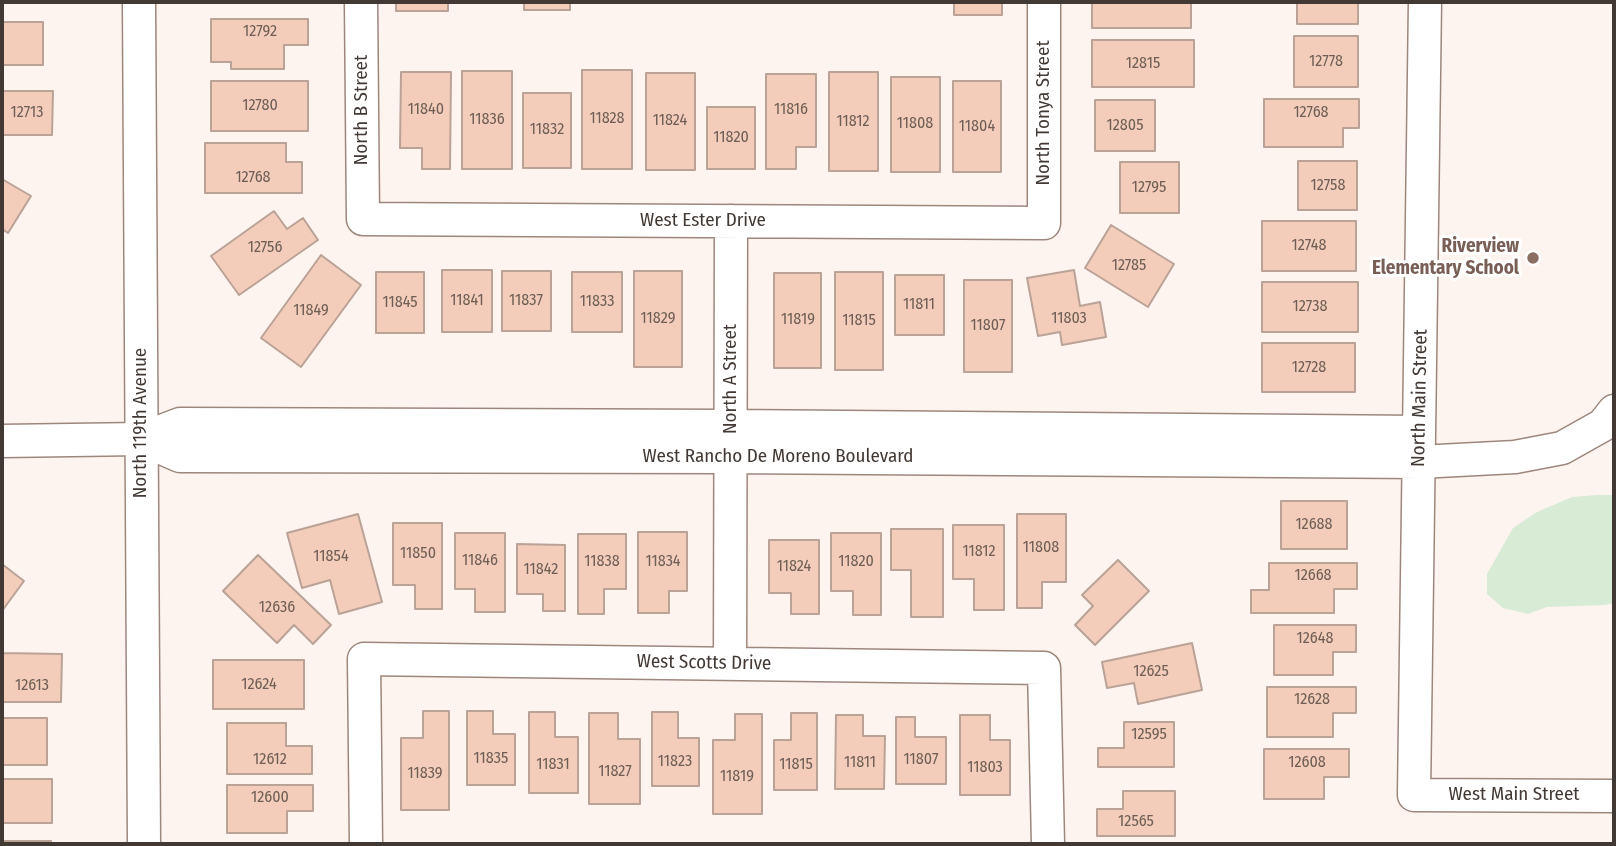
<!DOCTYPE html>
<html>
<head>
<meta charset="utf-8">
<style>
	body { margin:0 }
	#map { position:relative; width:1616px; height:846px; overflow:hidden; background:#fef4ef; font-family:"Fira Sans Condensed",sans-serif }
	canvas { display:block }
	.frame { position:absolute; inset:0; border:4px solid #423934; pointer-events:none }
</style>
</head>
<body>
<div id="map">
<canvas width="1616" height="846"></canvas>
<div class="frame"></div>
</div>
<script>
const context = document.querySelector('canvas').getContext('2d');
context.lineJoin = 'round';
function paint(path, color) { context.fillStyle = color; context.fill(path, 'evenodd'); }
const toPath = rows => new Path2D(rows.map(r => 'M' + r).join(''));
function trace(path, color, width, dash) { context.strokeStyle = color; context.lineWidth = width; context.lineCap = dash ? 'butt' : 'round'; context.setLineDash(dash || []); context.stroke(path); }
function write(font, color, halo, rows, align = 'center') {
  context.font = font + ' "Fira Sans Condensed",sans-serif'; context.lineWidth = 6; context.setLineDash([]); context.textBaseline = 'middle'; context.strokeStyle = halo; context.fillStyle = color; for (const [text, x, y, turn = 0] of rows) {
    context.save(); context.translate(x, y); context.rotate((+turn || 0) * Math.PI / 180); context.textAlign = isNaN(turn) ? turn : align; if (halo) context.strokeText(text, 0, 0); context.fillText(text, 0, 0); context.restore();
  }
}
paint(toPath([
	[1597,495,1614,495,1614,603,1605,605,1547,607,1528,614,1503,608,1487,594,1487,574,1513,528,1537,512,1572,497]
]), '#d8ebd5');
const building = toPath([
	[396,2,448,2,448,11,396,11,396,2],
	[524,2,570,2,570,10,524,10,524,2],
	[954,2,1002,2,1002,15,954,15,954,2],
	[1092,2,1191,2,1191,28,1092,28,1092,2],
	[1297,2,1358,2,1358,24,1297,24,1297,2],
	[211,19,308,19,308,45,284,45,284,69,231,69,231,62,211,62,211,19],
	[2,22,43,22,43,65,2,65,2,22],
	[1294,36,1358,36,1358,87,1294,87,1294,36],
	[1092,40,1194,40,1194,87,1092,87,1092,40],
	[582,70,632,70,632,169,582,169,582,70],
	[462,71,512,71,512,169,462,169,462,71],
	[401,72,451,72,450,169,422,169,422,148,400,148,401,72],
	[829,72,878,72,878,171,829,171,829,72],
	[646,73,695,73,695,170,646,170,646,73],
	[766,74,816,74,816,147,796,147,796,169,766,169,766,74],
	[891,77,940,77,940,172,891,172,891,77],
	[211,81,308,81,308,131,211,131,211,81],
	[953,81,1001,81,1001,172,953,172,953,81],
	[2,91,53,91,52,135,2,135,2,91],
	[523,93,571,93,571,168,523,168,523,93],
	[1264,99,1359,99,1359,128,1343,128,1343,147,1264,147,1264,99],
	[1095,100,1155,100,1155,151,1095,151,1095,100],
	[707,107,755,107,755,169,707,169,707,107],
	[205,143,286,143,286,162,302,162,302,193,205,193,205,143],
	[1298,161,1357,161,1357,210,1298,210,1298,161],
	[1120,162,1179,162,1179,213,1120,213,1120,162],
	[2,179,31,196,8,233,2,229,2,179],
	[274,211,287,229,303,218,318,240,239,295,211,256,274,211],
	[1262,221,1356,221,1356,271,1262,271,1262,221],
	[1111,225,1174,264,1148,307,1085,268,1111,225],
	[321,255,361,285,301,367,261,338,321,255],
	[442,270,492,270,492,332,442,332,442,270],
	[1074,270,1080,306,1100,302,1106,337,1062,345,1060,332,1038,336,1027,278,1074,270],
	[502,271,551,271,551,331,502,331,502,271],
	[634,271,682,271,682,367,634,367,634,271],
	[376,272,424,272,424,333,376,333,376,272],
	[572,272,622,272,622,332,572,332,572,272],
	[835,272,883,272,883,370,835,370,835,272],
	[774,273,821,273,821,368,774,368,774,273],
	[895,275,944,275,944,335,895,335,895,275],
	[964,280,1012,280,1012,372,964,372,964,280],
	[1262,282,1358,282,1358,332,1262,332,1262,282],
	[1262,343,1355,343,1355,392,1262,392,1262,343],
	[1281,501,1347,501,1347,549,1281,549,1281,501],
	[358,514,382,602,339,614,330,580,302,588,287,533,358,514],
	[1017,514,1066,514,1066,582,1042,582,1042,608,1017,608,1017,514],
	[393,523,442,523,442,609,415,609,415,585,393,585,393,523],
	[953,525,1004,525,1004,610,974,610,974,579,953,579,953,525],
	[891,529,943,529,943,617,911,617,911,570,891,570,891,529],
	[638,532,687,532,687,591,669,591,669,613,638,613,638,532],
	[455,533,505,533,505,612,475,612,475,589,455,589,455,533],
	[831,533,881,533,881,615,853,615,853,591,831,591,831,533],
	[578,534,626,534,626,589,604,589,604,614,578,614,578,534],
	[769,540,819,540,819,614,791,614,791,593,769,593,769,540],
	[517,544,565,545,565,611,543,611,543,594,517,594,517,544],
	[258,555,331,625,313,644,294,625,277,643,223,591,258,555],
	[1118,560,1149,591,1095,645,1075,625,1093,606,1082,595,1118,560],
	[1269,563,1357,563,1357,589,1334,589,1334,613,1251,613,1251,590,1269,590,1269,563],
	[2,564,24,581,2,611,2,564],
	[1274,625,1356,625,1356,652,1333,652,1333,675,1274,675,1274,625],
	[1192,643,1202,690,1138,704,1134,683,1107,688,1102,662,1192,643],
	[3,653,62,654,61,702,2,702,3,653],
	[213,660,304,660,304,709,213,709,213,660],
	[1267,687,1356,687,1356,713,1333,713,1333,737,1267,737,1267,687],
	[423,711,449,711,449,810,401,810,401,738,423,738,423,711],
	[467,711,493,711,493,734,515,734,515,785,467,785,467,711],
	[529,712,555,712,555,737,578,737,578,793,529,793,529,712],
	[652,712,678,712,678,738,699,738,699,786,652,786,652,712],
	[589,713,618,713,618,739,640,739,640,804,589,804,589,713],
	[791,713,817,713,817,790,774,790,774,740,791,740,791,713],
	[735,714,762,714,762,814,713,814,713,740,735,740,735,714],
	[836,715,863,715,863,736,885,736,884,789,835,789,836,715],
	[960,715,990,715,990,740,1010,740,1010,795,960,795,960,715],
	[896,717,915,717,915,737,946,737,946,784,896,784,896,717],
	[2,718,47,718,47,765,2,765,2,718],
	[1124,722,1174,722,1174,767,1098,767,1098,748,1124,748,1124,722],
	[227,723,286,723,286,746,312,746,312,774,227,774,227,723],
	[1264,749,1349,749,1349,777,1324,777,1324,799,1264,799,1264,749],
	[2,779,52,779,52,823,2,823,2,779],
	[227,785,313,785,313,811,287,811,287,833,227,833,227,785],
	[1123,791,1175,791,1175,836,1097,836,1097,809,1123,809,1123,791],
	[2,841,51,841,51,844,2,844,2,841]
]);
paint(building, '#f3cdba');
trace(building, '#baa297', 2);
const minor = toPath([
	[139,2,144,844],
	[361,2,363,219,1044,223,1044,2],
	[1425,2,1414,795,1614,796],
	[141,439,180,456,731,457,1419,462,1515,457,1562,448,1603,425,1614,411],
	[2,441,141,439,180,424,731,426,1419,432],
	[730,664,731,221],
	[366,844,364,659,1044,668,1048,844]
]);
trace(minor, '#9d877c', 35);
trace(minor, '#fff', 32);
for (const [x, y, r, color] of [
	[1533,258,7,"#8d6e63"]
]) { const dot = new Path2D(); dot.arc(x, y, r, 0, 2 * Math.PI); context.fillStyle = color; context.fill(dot); trace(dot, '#fff', 2.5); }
write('16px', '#6e5e56', null, [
	["12792",260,32],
	["12778",1326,62],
	["12815",1143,64],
	["12780",260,106],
	["11840",426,110],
	["11816",791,110],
	["12713",27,113],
	["12768",1311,113],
	["11828",607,119],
	["11836",487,120],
	["11824",670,121],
	["11812",853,122],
	["11808",915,124],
	["12805",1125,126],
	["11804",977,127],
	["11832",547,130],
	["11820",731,138],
	["12768",253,178],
	["12758",1328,186],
	["12795",1149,188],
	["12748",1309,246],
	["12756",265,248],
	["12785",1129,266],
	["11841",467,301],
	["11837",526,301],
	["11833",597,302],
	["11845",400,303],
	["11811",919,305],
	["12738",1310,307],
	["11849",311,311],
	["11829",658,319],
	["11803",1069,319],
	["11819",798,320],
	["11815",859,321],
	["11807",988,326],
	["12728",1309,368],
	["12688",1314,525],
	["11808",1041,548],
	["11812",979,552],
	["11850",418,554],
	["11854",331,557],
	["11846",480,561],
	["11838",602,562],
	["11834",663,562],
	["11820",856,562],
	["11824",794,567],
	["11842",541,570],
	["12668",1313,576],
	["12636",277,608],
	["12648",1315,639],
	["12625",1151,672],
	["12624",259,685],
	["12613",32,686],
	["12628",1312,700],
	["12595",1149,735],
	["11835",491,759],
	["12612",270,760],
	["11807",921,760],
	["11823",675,762],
	["11811",860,763],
	["12608",1307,763],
	["11831",553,765],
	["11815",796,765],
	["11803",985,768],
	["11827",615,772],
	["11839",425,774],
	["11819",737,777],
	["12600",270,798],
	["12565",1136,822]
]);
write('19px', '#423934', '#fff', [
	["North B Street",362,110,-90],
	["North Tonya Street",1044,113,-90],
	["West Ester Drive",703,221],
	["North A Street",731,379,-90],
	["North Main Street",1420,398,-89],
	["North 119th Avenue",141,423,-90],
	["West Rancho De Moreno Boulevard",778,457],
	["West Scotts Drive",704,663,1],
	["West Main Street",1514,795]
]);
write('bold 19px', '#785e54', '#fff', [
	["Riverview",1519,247],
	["Elementary School",1519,269]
], 'right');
</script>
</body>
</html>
